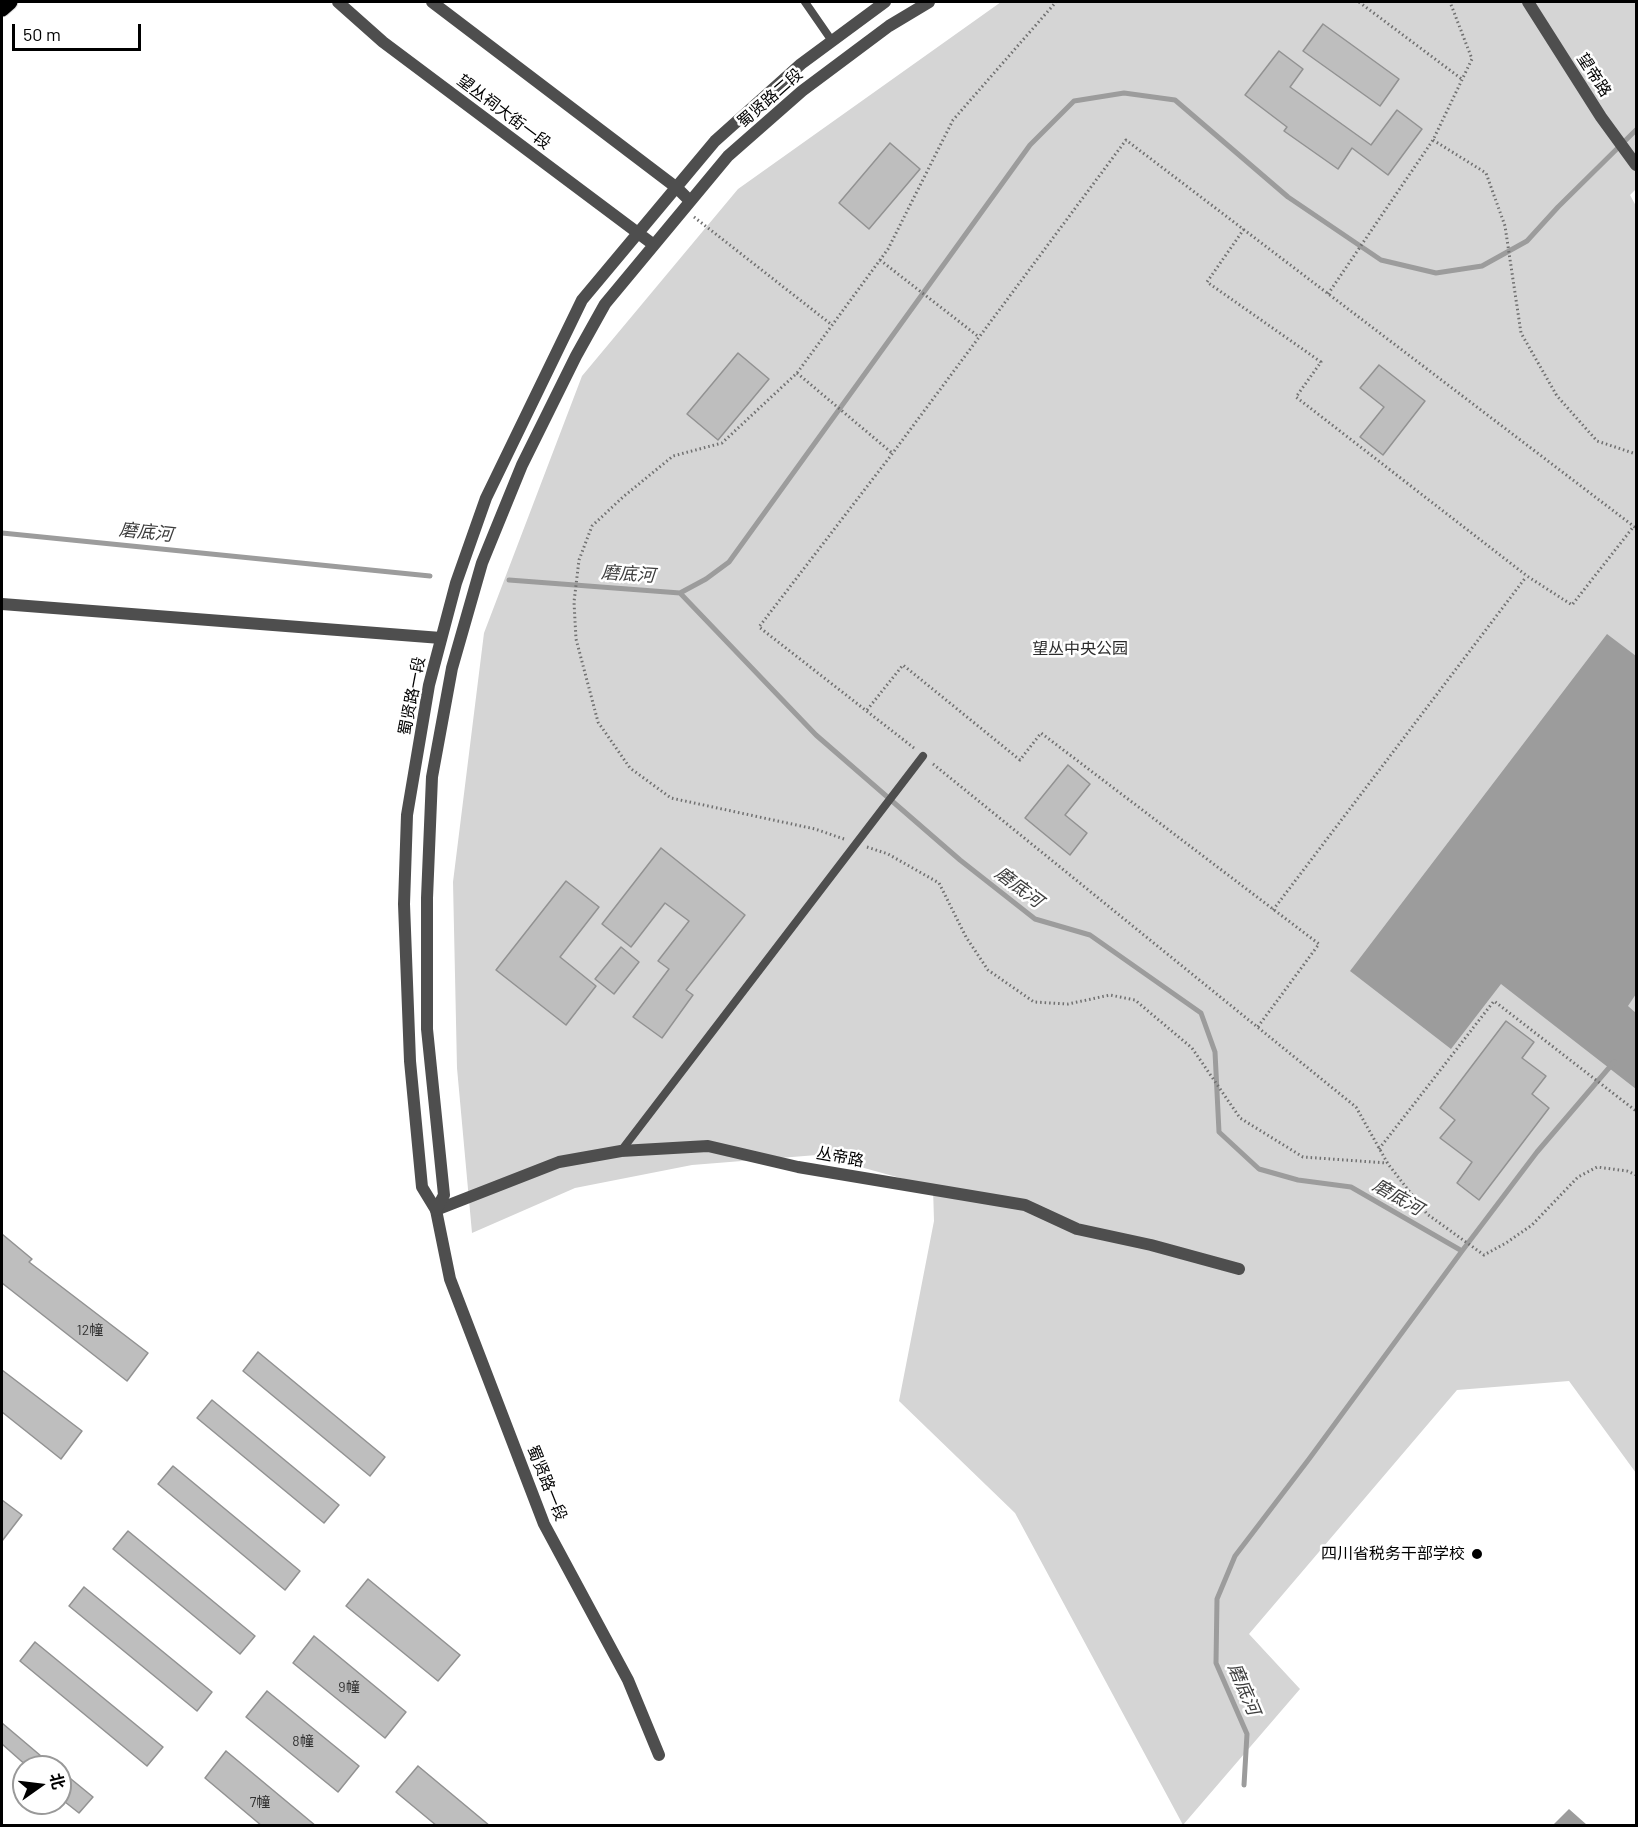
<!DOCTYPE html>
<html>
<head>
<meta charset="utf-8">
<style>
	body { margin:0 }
	#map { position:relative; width:1638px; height:1827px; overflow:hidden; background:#fff; font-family:Barlow,"Noto Sans SC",sans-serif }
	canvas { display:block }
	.frame { position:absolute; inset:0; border:3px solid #000; pointer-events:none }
	.north { position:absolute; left:12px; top:1755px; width:60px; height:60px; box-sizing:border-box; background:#fff; border:2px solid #999; border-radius:50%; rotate:76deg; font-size:16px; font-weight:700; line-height:24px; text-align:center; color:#000 }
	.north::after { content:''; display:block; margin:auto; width:21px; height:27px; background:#000; clip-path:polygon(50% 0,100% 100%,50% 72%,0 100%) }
	.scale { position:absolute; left:12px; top:24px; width:129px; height:27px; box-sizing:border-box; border:3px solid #000; border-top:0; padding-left:8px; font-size:18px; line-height:21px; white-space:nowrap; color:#000; -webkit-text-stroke:4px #fff; paint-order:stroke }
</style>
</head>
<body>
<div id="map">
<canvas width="1638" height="1827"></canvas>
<div class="frame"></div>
<div class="north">北</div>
<div class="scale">50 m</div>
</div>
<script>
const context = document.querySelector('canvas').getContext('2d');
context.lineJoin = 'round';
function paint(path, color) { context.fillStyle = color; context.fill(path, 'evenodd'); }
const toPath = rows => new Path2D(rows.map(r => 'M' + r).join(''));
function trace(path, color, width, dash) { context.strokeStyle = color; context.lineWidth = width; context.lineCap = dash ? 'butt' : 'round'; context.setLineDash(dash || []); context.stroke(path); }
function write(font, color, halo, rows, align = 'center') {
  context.font = font + ' Barlow,"Noto Sans SC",sans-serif'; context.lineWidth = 5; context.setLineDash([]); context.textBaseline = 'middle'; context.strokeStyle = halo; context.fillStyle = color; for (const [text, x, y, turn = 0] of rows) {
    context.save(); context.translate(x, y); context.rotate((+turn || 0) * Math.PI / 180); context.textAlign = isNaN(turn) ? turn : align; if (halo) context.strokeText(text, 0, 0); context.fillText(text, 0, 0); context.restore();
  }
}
paint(toPath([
	[1001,2,1636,2,1636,189,1630,195,1636,206,1636,1473,1569,1381,1457,1390,1249,1634,1300,1689,1183,1825,1015,1513,899,1401,934,1221,933,1187,817,1155,692,1165,575,1188,472,1233,457,1068,453,882,484,633,582,376,738,189]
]), '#d5d5d5');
paint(toPath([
	[1607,634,1636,656,1636,994,1628,1006,1636,1013,1636,1089,1501,984,1451,1049,1350,971],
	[1569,1809,1587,1825,1553,1825]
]), '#9c9c9c');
trace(toPath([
	[2,533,430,576],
	[509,580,680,593,816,735,960,860,1035,919,1090,935,1201,1013,1215,1052,1219,1132,1259,1169,1298,1180,1351,1187,1462,1251,1537,1152,1614,1062],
	[680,593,706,579,729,562,1030,145,1074,101,1124,93,1175,100,1288,197,1381,260,1436,273,1482,266,1527,241,1558,207,1636,130],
	[1244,1785,1247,1734,1216,1663,1217,1599,1235,1556,1309,1459,1462,1251]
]), '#9c9c9c', 5);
const building = toPath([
	[1323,24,1399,79,1380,106,1303,51,1323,24],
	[1279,51,1303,69,1290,87,1371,145,1397,110,1422,129,1388,175,1352,148,1338,169,1284,131,1287,127,1245,95,1279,51],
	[890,143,920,169,869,229,839,203,890,143],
	[738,353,769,379,718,440,687,414,738,353],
	[1379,365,1425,401,1383,455,1360,437,1384,407,1360,388,1379,365],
	[1068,765,1090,784,1065,815,1087,833,1070,855,1025,818,1068,765],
	[661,848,745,915,686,990,693,995,662,1038,633,1017,669,969,658,961,689,921,665,903,631,947,602,924,661,848],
	[566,881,599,907,560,957,596,986,566,1025,496,970,566,881],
	[621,947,639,962,614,994,595,979,621,947],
	[1506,1021,1534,1042,1522,1058,1546,1076,1532,1094,1549,1108,1479,1200,1457,1183,1472,1162,1440,1138,1455,1120,1440,1108,1506,1021],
	[2,1234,32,1259,29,1262,148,1353,127,1381,2,1283,2,1234],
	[258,1352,385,1457,370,1476,243,1371,258,1352],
	[2,1370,82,1431,61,1459,2,1412,2,1370],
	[212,1400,339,1505,324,1523,197,1418,212,1400],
	[173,1466,300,1571,285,1590,158,1484,173,1466],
	[2,1500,22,1515,2,1541,2,1500],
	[128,1531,255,1636,240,1654,113,1549,128,1531],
	[368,1579,460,1655,438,1681,346,1606,368,1579],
	[84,1587,212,1692,197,1711,69,1606,84,1587],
	[314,1636,406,1712,385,1738,293,1663,314,1636],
	[35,1642,163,1747,147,1766,20,1661,35,1642],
	[267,1691,359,1766,338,1792,246,1717,267,1691],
	[2,1723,54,1767,28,1767,2,1744,2,1723],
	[226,1751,316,1826,262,1826,205,1778,226,1751],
	[418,1766,490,1826,437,1826,396,1792,418,1766],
	[60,1770,93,1797,79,1813,60,1798,60,1770]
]);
paint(building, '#bebebe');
trace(building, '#929292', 1.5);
const primary = toPath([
	[2,9,10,2]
]);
trace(primary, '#dbdbdb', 17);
trace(toPath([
	[1359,2,1463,80],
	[1433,140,1486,173,1505,226,1521,333,1557,396,1597,441,1636,454],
	[694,217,832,325],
	[1244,229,1207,282,1321,362,1296,397,1527,576,1572,605,1634,526],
	[880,260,979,337],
	[1328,294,1433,140,1472,59,1450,2],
	[797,373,892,453],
	[867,710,903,665,1020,760,1041,733,1319,944,1257,1028],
	[914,748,759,627,892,454,1126,140,1636,528],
	[933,764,1356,1107,1388,1164,1427,1214,1484,1255,1506,1243,1532,1225,1578,1177,1597,1167,1627,1171,1636,1175],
	[844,839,815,829,671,798,630,768,598,722,576,639,574,602,579,560,592,526,623,497,673,456,722,443,797,373,888,249,953,120,1056,2],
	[867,847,888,854,939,883,966,937,988,970,1034,1002,1068,1004,1110,995,1135,1000,1192,1048,1240,1118,1303,1157,1387,1163],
	[1273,910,1526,577],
	[1379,1149,1494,1001,1636,1111]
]), '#707070', 3, [1.5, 3]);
trace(toPath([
	[805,2,832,41],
	[621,1151,923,756]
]), '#4e4e4e', 8);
trace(toPath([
	[2,604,441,638],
	[659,1755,628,1680,544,1524,450,1279,436,1210,559,1162,621,1151,708,1146,798,1167,1025,1205,1077,1229,1151,1245,1239,1269]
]), '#4e4e4e', 12);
trace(toPath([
	[338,2,383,42,654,245],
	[432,2,677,188,690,201],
	[885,2,801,64,715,141,582,300,486,498,456,583,429,685,407,815,404,904,410,1061,422,1187,436,1210,444,1195,427,1029,427,898,432,777,452,668,482,563,522,465,576,356,605,304,728,156,802,91,889,26,929,2],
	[1528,2,1601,117,1636,165]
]), '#4e4e4e', 12);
trace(primary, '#000', 15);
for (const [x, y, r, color] of [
	[1477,1554,6,"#000"]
]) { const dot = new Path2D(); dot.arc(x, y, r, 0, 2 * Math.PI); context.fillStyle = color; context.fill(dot); trace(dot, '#fff', 2); }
write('14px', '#303030', null, [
	["12幢",90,1330],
	["9幢",349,1687],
	["8幢",303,1741],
	["7幢",260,1802]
]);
write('16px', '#000', '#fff', [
	["望帝路",1594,75,57],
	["蜀贤路二段",770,98,-41],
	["望丛祠大街一段",504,112,37],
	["蜀贤路一段",412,696,-79],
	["丛帝路",840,1157,10],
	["蜀贤路一段",547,1483,68]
]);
write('16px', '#2c2c2c', '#fff', [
	["望丛中央公园",1080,649]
]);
write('16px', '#000', '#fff', [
	["四川省税务干部学校",1465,1554]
], 'right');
write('italic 18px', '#3d3d3d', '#fff', [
	["磨底河",146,532,6],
	["磨底河",628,574,4],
	["磨底河",1019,887,37],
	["磨底河",1398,1197,30],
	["磨底河",1244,1689,67]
]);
</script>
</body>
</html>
